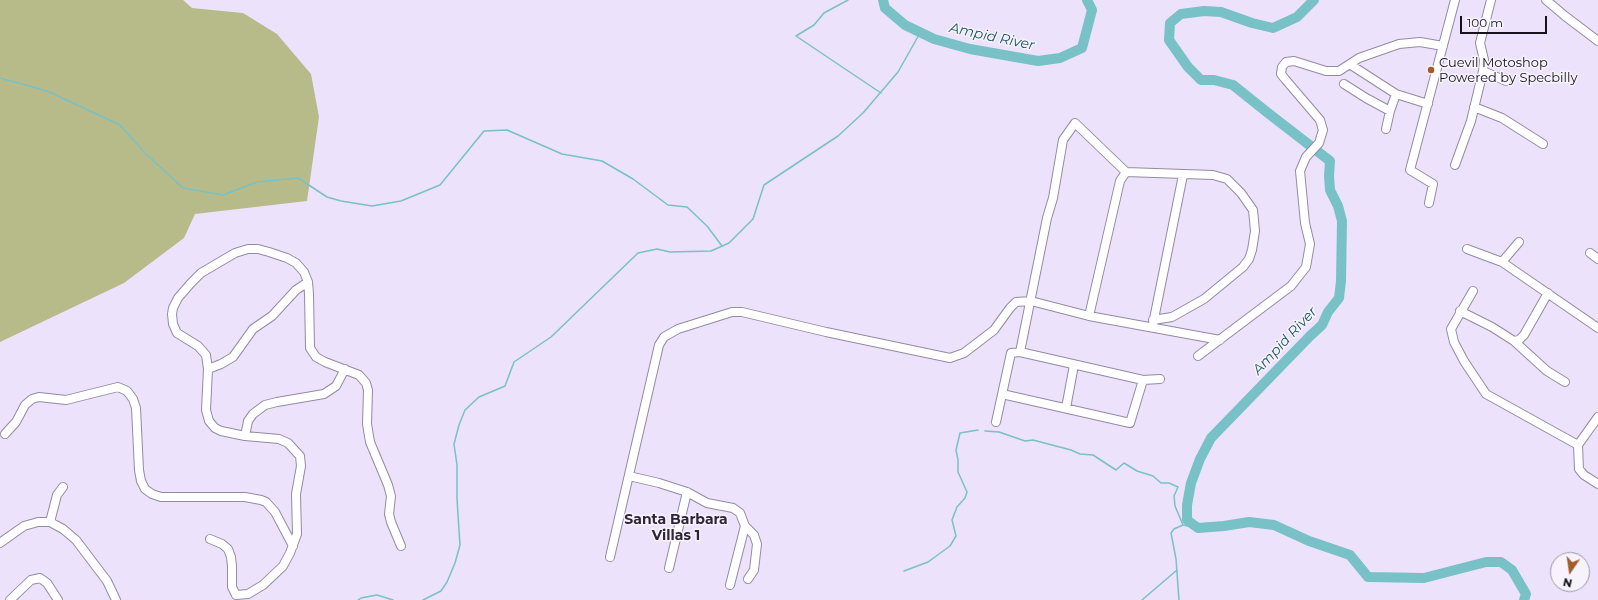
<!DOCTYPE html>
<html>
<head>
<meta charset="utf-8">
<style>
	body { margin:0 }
	#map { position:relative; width:1598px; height:600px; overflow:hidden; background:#ede2fc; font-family:Montserrat,sans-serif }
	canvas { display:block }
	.north { position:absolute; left:1550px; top:552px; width:40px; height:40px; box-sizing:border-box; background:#f7f3fd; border:1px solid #9d99a3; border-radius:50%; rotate:193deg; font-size:11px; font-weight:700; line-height:16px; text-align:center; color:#17131c }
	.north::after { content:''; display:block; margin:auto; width:14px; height:18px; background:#9f5d2a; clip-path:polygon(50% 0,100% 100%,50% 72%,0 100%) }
	.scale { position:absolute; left:1460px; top:16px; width:87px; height:18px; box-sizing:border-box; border:2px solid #17131c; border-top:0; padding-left:5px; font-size:12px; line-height:14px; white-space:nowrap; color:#17131c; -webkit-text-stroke:3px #f7f3fd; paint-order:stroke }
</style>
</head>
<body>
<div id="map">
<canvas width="1598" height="600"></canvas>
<div class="north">N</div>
<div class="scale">100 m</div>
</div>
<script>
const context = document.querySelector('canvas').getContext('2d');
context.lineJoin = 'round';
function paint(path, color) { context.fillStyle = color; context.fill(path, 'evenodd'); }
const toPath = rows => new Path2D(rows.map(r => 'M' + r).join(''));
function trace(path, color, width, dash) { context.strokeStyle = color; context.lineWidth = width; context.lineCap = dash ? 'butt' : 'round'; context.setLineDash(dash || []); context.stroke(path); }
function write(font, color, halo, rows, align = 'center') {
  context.font = font + ' Montserrat,sans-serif'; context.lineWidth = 3; context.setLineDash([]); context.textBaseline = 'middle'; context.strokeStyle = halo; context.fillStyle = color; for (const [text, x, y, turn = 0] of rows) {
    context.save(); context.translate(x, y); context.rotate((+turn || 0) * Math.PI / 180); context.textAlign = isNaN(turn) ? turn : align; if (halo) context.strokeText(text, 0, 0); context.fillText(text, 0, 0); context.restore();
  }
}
paint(toPath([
	[0,0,183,0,192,8,243,13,277,34,311,74,319,117,307,201,195,214,184,238,124,283,0,342]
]), '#b7bb8a');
trace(toPath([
	[848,0,824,13,814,25,796,36,881,93],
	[0,78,47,91,120,125,145,153,183,188,223,195,257,182,298,178,327,197,341,201,372,206,401,201,440,185,484,131,507,130,562,154,602,161,633,179,668,205,687,207,707,226,722,246],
	[985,431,999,432,1025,441,1033,440,1071,450,1080,454,1093,455,1116,470,1124,463,1137,471,1153,476,1161,483,1169,483,1178,487,1174,496,1175,506,1183,525,1198,528],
	[904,571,928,562,950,546,956,536,952,520,957,507,965,498,967,492,958,472,958,460,956,450,960,433,978,430],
	[358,600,361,598,377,595,393,600],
	[423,600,441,591,447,582,455,563,460,545,457,499,457,465,454,444,459,425,465,410,479,397,505,386,514,362,551,337,638,253,657,249,670,252,711,251,729,243,753,219,764,185,838,136,863,113,898,72,920,33],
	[1142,600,1177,570],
	[1179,600,1176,559,1171,533,1174,529,1183,525]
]), '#78c1c7', 1.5);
trace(toPath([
	[883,0,885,8,905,25,934,39,970,49,1038,61,1060,58,1082,48,1092,10,1087,0],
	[1314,0,1297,17,1273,28,1252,23,1221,12,1204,11,1181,14,1170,23,1169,40,1188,67,1201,80,1214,80,1233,85,1268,113,1330,161,1329,176,1330,190,1338,206,1342,221,1341,281,1339,298,1328,312,1322,325,1310,336,1211,438,1200,459,1191,483,1187,505,1187,520,1198,528,1224,526,1249,522,1274,525,1309,541,1350,555,1368,577,1424,578,1486,562,1501,562,1512,570,1526,594,1524,600]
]), '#78c1c7', 10);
const minor = toPath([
	[1546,0,1565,16,1598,41],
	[1351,65,1396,94],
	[1483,71,1506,81],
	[1344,84,1366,98,1390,111],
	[1474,107,1502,118,1543,144],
	[1386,129,1390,111,1396,94,1428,104],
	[1455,165,1471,121,1483,71,1484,60,1480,43,1491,0],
	[1429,203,1433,184,1410,170,1455,0],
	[1467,249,1502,262,1598,328],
	[1590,253,1598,259],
	[1502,262,1519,242],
	[1473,291,1451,329,1454,342,1464,361,1486,394,1578,445],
	[1460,311,1492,327,1514,341,1519,340,1524,335,1548,293],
	[1089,316,1120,181,1126,172],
	[1153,324,1183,175],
	[1514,341,1547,371,1565,382],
	[1020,352,1047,218,1053,198,1063,140,1075,123,1126,172,1213,175,1227,179,1241,193,1253,210,1255,231,1252,250,1249,259,1243,267,1204,299,1172,317,1153,320],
	[1198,356,1291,286,1306,267,1310,244,1305,223,1300,171,1306,157,1319,143,1323,130,1320,120,1285,79,1281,74,1282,67,1286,62,1294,61,1326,71,1339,71,1359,58,1399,44,1420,42,1443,46],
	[208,369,221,364,233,357,253,329,272,316,296,290,308,282],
	[1002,394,1130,423,1143,380],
	[1066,408,1074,365],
	[1598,417,1578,445,1579,469,1584,475,1598,484],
	[996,422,1011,353,1020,352,1143,380,1160,379],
	[5,434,16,422,25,405,32,399,39,397,66,400,118,387,127,391,133,399,136,408,139,470,141,481,145,489,152,494,161,497,245,497,261,500,266,502,275,512,293,546],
	[245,436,248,421,253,414,265,405,277,402,324,394,336,386,345,369],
	[629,476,659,483,687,492,707,503,733,508,740,513,745,526,730,585],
	[50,522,57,495,63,487],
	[745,526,754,535,757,544,754,570,748,579],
	[210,539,222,544,228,549,231,557,232,566,232,587,236,595],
	[0,543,24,526,38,522,50,522,63,529,76,540,107,581,116,600],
	[610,557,659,345,664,337,678,329,732,312,742,312,826,332,950,358,964,353,994,330,1010,308,1016,302,1031,301,1089,316,1220,340],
	[669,568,687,492],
	[236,595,248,594,263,585,283,566,290,553,297,534,296,494,301,466,300,456,288,443,279,439,245,436,221,431,215,428,209,421,206,410,208,369,206,355,198,346,177,333,173,324,172,314,173,308,178,298,191,283,201,273,235,253,248,249,258,249,269,252,287,258,296,263,304,272,308,282,309,294,310,348,316,357,325,362,359,375,366,383,368,390,367,424,370,442,388,485,391,496,389,514,391,522,401,546],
	[10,600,31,580,40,578,47,583,58,600]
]);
trace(minor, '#948aa1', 10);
trace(minor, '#fff', 8);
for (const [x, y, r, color] of [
	[1431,70,4,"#9f5d2a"]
]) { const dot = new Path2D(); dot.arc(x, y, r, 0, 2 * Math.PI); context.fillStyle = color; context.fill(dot); trace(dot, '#f7f3fd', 1.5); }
write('13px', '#17131c', '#f7f3fd', [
	["Cuevil Motoshop",1439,63],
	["Powered by Specbilly",1439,78]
], 'left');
write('italic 14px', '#19575d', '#f7f3fd', [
	["Ampid River",992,37,12],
	["Ampid River",1285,341,-47]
]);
write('bold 14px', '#2e2538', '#f7f3fd', [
	["Santa Barbara",676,520],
	["Villas 1",676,536]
]);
</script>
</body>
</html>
